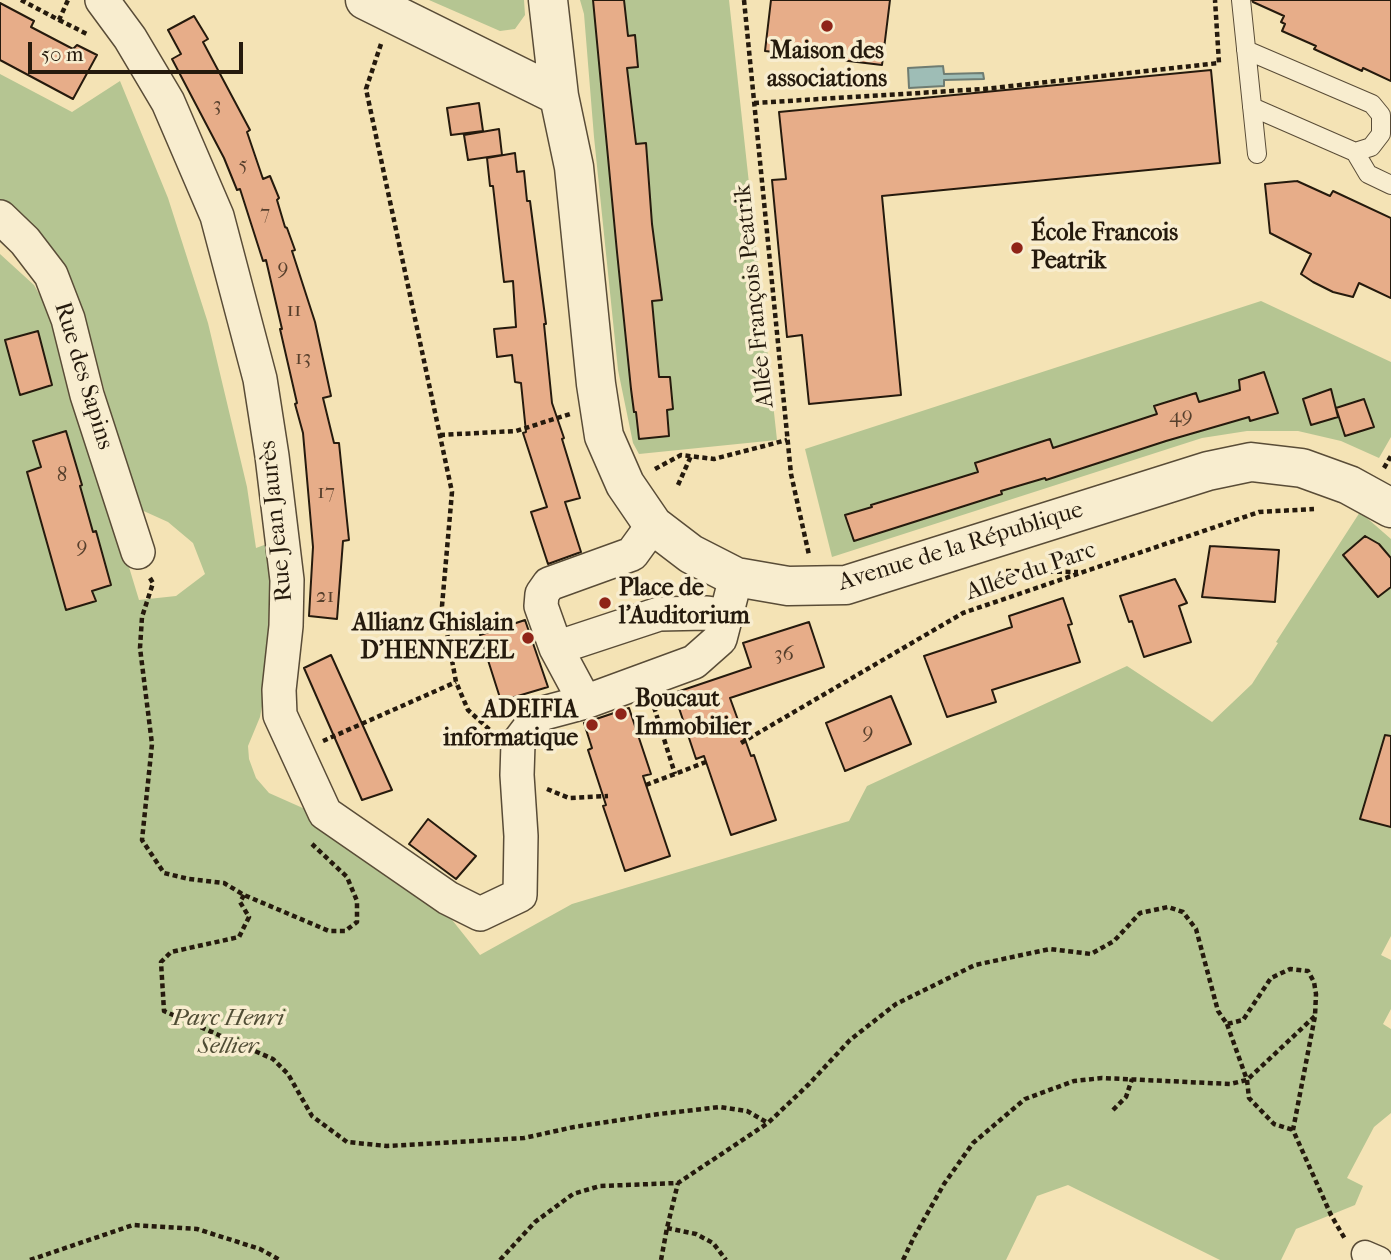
<!DOCTYPE html>
<html>
<head>
<meta charset="utf-8">
<style>
	body { margin:0 }
	#map { position:relative; width:1391px; height:1260px; overflow:hidden; background:#f4e3b5; font-family:"IM FELL French Canon",serif }
	canvas { display:block }
	.scale { position:absolute; left:28px; top:42px; width:215px; height:32px; box-sizing:border-box; border:4px solid #251a0d; border-top:0; padding-left:9px; font-size:21px; line-height:24px; white-space:nowrap; color:#251a0d; -webkit-text-stroke:5px #f8edcf; paint-order:stroke }
</style>
</head>
<body>
<div id="map">
<canvas width="1391" height="1260"></canvas>
<div class="scale">50 m</div>
</div>
<script>
const context = document.querySelector('canvas').getContext('2d');
context.lineJoin = 'round';
function paint(path, color) { context.fillStyle = color; context.fill(path, 'evenodd'); }
const toPath = rows => new Path2D(rows.map(r => 'M' + r).join(''));
function trace(path, color, width, dash) { context.strokeStyle = color; context.lineWidth = width; context.lineCap = dash ? 'butt' : 'round'; context.setLineDash(dash || []); context.stroke(path); }
function write(font, color, halo, rows, align = 'center') {
  context.font = font + ' "IM FELL French Canon",serif'; context.lineWidth = 7; context.setLineDash([]); context.textBaseline = 'middle'; context.strokeStyle = halo; context.fillStyle = color; for (const [text, x, y, turn = 0] of rows) {
    context.save(); context.translate(x, y); context.rotate((+turn || 0) * Math.PI / 180); context.textAlign = isNaN(turn) ? turn : align; if (halo) context.strokeText(text, 0, 0); context.fillText(text, 0, 0); context.restore();
  }
}
paint(toPath([
	[429,0,524,0,525,15,515,29,500,31],
	[580,0,729,0,777,440,639,454,633,443,618,370,594,137,584,14],
	[0,74,72,112,120,81,168,198,208,323,247,487,256,548,275,541,276,554,263,701,260,717,248,746,249,759,256,778,269,793,305,809,441,906,480,955,572,904,849,821,867,786,1127,666,1212,722,1252,684,1278,643,1276,642,1360,512,1391,539,1391,936,1381,955,1391,960,1391,1009,1383,1024,1391,1029,1391,1113,1374,1127,1347,1178,1363,1186,1355,1205,1296,1229,1281,1260,1220,1260,1068,1185,1037,1196,1006,1260,0,1260,0,254,34,285,54,320,139,600,176,596,205,574,193,543,168,522,137,508,88,331,73,288,26,219,0,200],
	[1261,301,1391,362,1391,437,1379,458,1341,441,1298,431,1247,431,1202,438,832,557,805,449]
]), '#b5c592');
const water = toPath([
	[943,66,944,74,983,73,984,79,944,80,944,86,909,88,908,68,943,66]
]);
paint(water, '#9ebdb6');
trace(water, '#6e7c72', 2);
const building = toPath([
	[593,0,624,0,628,36,635,35,638,67,627,68,636,144,646,143,652,224,662,300,652,301,659,377,670,377,673,409,667,410,669,436,639,439,636,412,634,412,631,389,617,252,593,0],
	[771,0,890,0,882,65,765,51,771,0],
	[1252,0,1391,0,1391,81,1363,68,1362,71,1314,49,1316,46,1282,31,1285,24,1281,22,1284,16,1253,2,1252,0],
	[0,3,34,21,31,27,73,49,77,45,97,55,73,99,0,60,0,3],
	[194,16,208,39,203,42,250,130,247,132,263,179,270,176,279,198,277,200,285,227,287,228,295,250,292,251,315,322,331,396,323,398,334,443,339,443,349,540,343,541,337,619,309,616,313,547,303,433,295,404,297,403,280,329,282,329,266,260,263,261,240,189,237,190,224,158,172,59,181,54,168,30,194,16],
	[1211,70,1220,163,882,196,901,395,809,404,802,335,787,337,772,180,786,179,779,112,1211,70],
	[479,103,483,131,451,135,447,108,479,103],
	[499,129,502,155,468,160,464,135,499,129],
	[515,153,517,172,524,171,527,201,530,201,546,324,544,324,552,403,564,438,562,439,580,498,565,502,581,552,548,564,531,512,547,507,523,433,526,432,521,383,515,382,512,355,497,357,494,329,516,327,513,281,504,282,493,186,490,186,487,158,515,153],
	[1297,181,1330,196,1333,191,1391,218,1391,298,1359,283,1353,297,1333,292,1313,282,1301,274,1311,254,1270,233,1265,184,1297,181],
	[38,331,52,385,20,395,5,340,38,331],
	[1264,372,1278,413,1250,421,1249,417,1166,441,1046,480,1045,478,1001,491,1002,494,854,541,845,515,872,507,871,505,978,472,975,463,1050,439,1053,448,1157,414,1154,406,1196,393,1199,402,1240,390,1239,380,1264,372],
	[1331,389,1338,417,1311,425,1303,399,1331,389],
	[1364,399,1374,427,1345,436,1336,408,1364,399],
	[66,431,82,485,80,486,93,532,96,531,111,585,92,591,96,601,66,610,27,472,41,467,33,441,66,431],
	[1365,536,1379,544,1391,558,1391,587,1378,597,1343,555,1365,536],
	[1210,546,1279,550,1275,602,1202,597,1210,546],
	[1175,579,1187,603,1179,606,1191,642,1144,657,1132,621,1129,622,1120,596,1175,579],
	[1063,598,1072,624,1068,625,1080,662,992,690,996,702,947,717,924,656,1012,627,1009,616,1063,598],
	[525,620,548,687,501,701,480,635,525,620],
	[809,622,824,667,730,698,751,756,754,755,776,820,731,835,704,756,696,759,674,693,751,667,743,643,809,622],
	[331,655,392,790,362,800,304,668,331,655],
	[891,696,911,744,845,771,826,723,891,696],
	[629,708,651,774,643,776,670,856,625,871,603,806,606,805,588,750,592,748,584,723,629,708],
	[1385,735,1391,736,1391,827,1360,819,1385,735],
	[428,819,476,856,456,879,409,844,428,819]
]);
paint(building, '#e7ad89');
trace(building, '#251a0d', 2);
const service = toPath([
	[1241,0,1257,154],
	[1246,50,1372,104,1381,115,1381,134,1371,147,1355,152],
	[1252,107,1355,152,1368,174,1391,185]
]);
const pedestrian = toPath([
	[1365,1254,1379,1260]
]);
const minor = toPath([
	[102,0,130,38,168,102,217,216,260,379,272,456,287,580,286,626,279,690,280,715,325,813,448,898,480,914,520,895,521,836,517,775,518,743,540,714,585,702,694,662,720,639,736,577],
	[0,217,25,241,51,275,68,319,87,395,138,552],
	[556,648,659,614,707,613,726,616],
	[585,702,556,648,541,606,542,594,549,584,632,554,653,525]
]);
const tertiary = toPath([
	[365,0,559,96],
	[548,0,559,96,574,167,596,384,604,436,625,484,653,525,691,554,736,577,788,586,846,585,1208,471,1251,462,1302,468,1349,485,1391,508]
]);
trace(service, '#594c37', 20);
trace(pedestrian, '#594c37', 29);
trace(minor, '#594c37', 36);
trace(tertiary, '#594c37', 41);
trace(toPath([
	[21,0,59,20,68,0],
	[744,0,791,474,809,555],
	[59,20,87,34],
	[381,44,366,89,452,492,442,606,456,682,468,710,491,731],
	[754,103,984,89,1219,63,1215,0],
	[440,435,516,431,570,414],
	[1384,468,1391,456],
	[655,469,681,455,714,459,787,440],
	[678,485,691,456],
	[1006,571,1078,572],
	[150,578,153,583,142,617,140,648,152,744,142,840,164,873,189,879,224,883,244,895,329,931,345,931,357,922,357,901,347,877,312,844],
	[654,707,675,774],
	[323,741,456,682],
	[741,743,963,613,1259,512,1314,509],
	[646,785,706,762],
	[547,789,569,798,608,796],
	[244,895,240,902,249,917,239,937,171,952,161,962,164,1011,273,1059,288,1074,312,1116,347,1142,387,1146,524,1138,574,1127,659,1114,720,1107,747,1111,768,1123],
	[1227,1024,1247,1080,1249,1098,1274,1124,1293,1130],
	[1113,1110,1126,1097,1132,1079],
	[667,1228,696,1234,713,1243,726,1260],
	[30,1260,133,1225,197,1229,260,1249,280,1260],
	[500,1260,535,1222,573,1194,600,1186,678,1183,768,1123,809,1084,850,1040,896,1004,975,965,1050,949,1091,954,1114,941,1140,913,1168,907,1183,912,1196,929,1218,1011,1227,1024,1243,1020,1271,978,1290,969,1308,971,1314,982,1316,994,1315,1016,1293,1130,1331,1215,1345,1239],
	[661,1260,667,1228,678,1183],
	[903,1260,914,1237,944,1184,973,1143,1025,1099,1074,1081,1102,1078,1230,1084,1247,1080,1315,1016]
]), '#251a0d', 4.5, [5, 3.5]);
trace(service, '#f8edcf', 18);
trace(pedestrian, '#f8edcf', 26);
trace(minor, '#f8edcf', 33);
trace(tertiary, '#f8edcf', 38);
for (const [x, y, r, color] of [
	[827,26,7,"#8f2418"],
	[1017,248,7,"#8f2418"],
	[605,603,7,"#8f2418"],
	[528,638,7,"#8f2418"],
	[621,714,7,"#8f2418"],
	[592,725,7,"#8f2418"]
]) { const dot = new Path2D(); dot.arc(x, y, r, 0, 2 * Math.PI); context.fillStyle = color; context.fill(dot); trace(dot, '#f8edcf', 2.5); }
write('21px', '#563f2c', null, [
	["3",217,106],
	["5",243,166],
	["7",265,214],
	["9",283,269],
	["11",294,311],
	["13",303,359],
	["49",1181,417],
	["8",62,476],
	["17",326,493],
	["9",82,547],
	["21",325,597],
	["36",784,655],
	["9",868,733]
]);
write('bold 24px', '#251a0d', '#f8edcf', [
	["Maison des",827,52,"center"],
	["associations",827,80,"center"],
	["École Francois",1031,234],
	["Peatrik",1031,262],
	["Place de",619,589],
	["l'Auditorium",619,617],
	["Allianz Ghislain",514,624,"right"],
	["D'HENNEZEL",514,652,"right"],
	["Boucaut",635,700],
	["Immobilier",635,728],
	["ADEIFIA",578,711,"right"],
	["informatique",578,739,"right"]
], 'left');
write('24px', '#251a0d', '#f8edcf', [
	["Allée François Peatrik",755,296,-96],
	["Rue des Sapins",83,376,73],
	["Rue Jean Jaurès",277,521,-96],
	["Avenue de la République",961,547,-17],
	["Allée du Parc",1031,572,-19]
]);
write('italic 24px', '#504d35', '#f8edcf', [
	["Parc Henri",228,1019],
	["Sellier",228,1047]
]);
</script>
</body>
</html>
